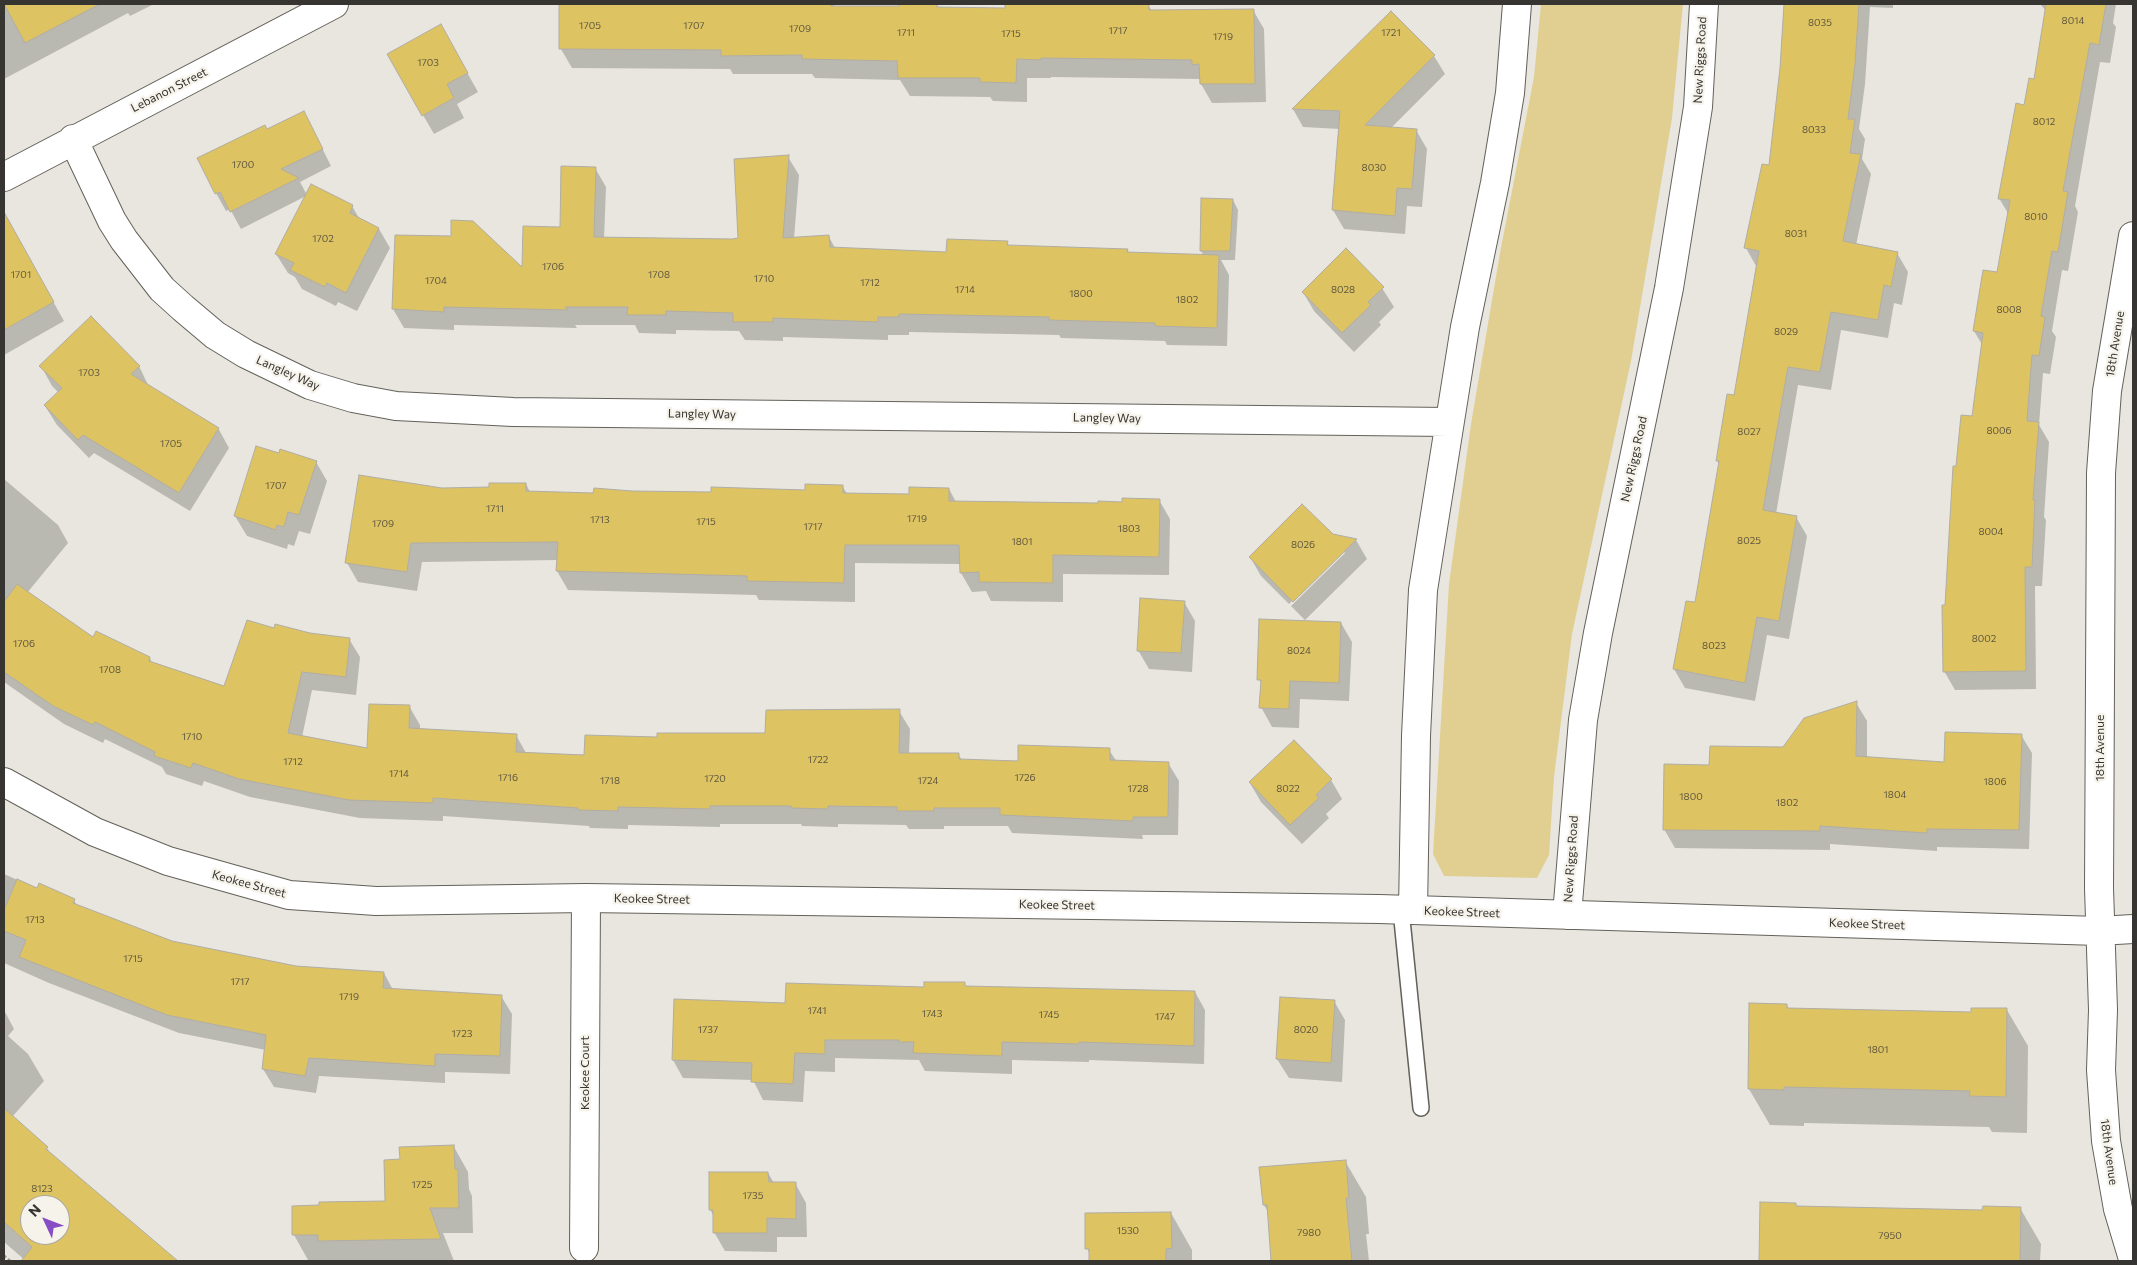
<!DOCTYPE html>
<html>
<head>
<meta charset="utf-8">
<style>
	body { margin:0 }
	#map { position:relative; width:2137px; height:1265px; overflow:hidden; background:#e8e6de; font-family:Commissioner,sans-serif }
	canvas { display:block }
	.frame { position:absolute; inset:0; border:5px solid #363532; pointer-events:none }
	.north { position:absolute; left:20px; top:1195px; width:50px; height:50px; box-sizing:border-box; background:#f6f3eb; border:1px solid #a9a7a1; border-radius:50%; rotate:313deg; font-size:14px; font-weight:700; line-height:20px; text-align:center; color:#363532 }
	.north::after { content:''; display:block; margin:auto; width:18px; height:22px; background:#884dc4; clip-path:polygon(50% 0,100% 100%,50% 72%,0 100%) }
</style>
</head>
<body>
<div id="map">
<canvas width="2137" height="1265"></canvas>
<div class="frame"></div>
<div class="north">N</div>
</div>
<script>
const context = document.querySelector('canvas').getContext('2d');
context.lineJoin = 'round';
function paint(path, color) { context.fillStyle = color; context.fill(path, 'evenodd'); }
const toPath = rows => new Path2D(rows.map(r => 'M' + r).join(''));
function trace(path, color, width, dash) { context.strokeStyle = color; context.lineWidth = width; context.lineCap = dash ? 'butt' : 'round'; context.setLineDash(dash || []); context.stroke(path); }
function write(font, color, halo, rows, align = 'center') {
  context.font = font + ' Commissioner,sans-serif'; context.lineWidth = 4.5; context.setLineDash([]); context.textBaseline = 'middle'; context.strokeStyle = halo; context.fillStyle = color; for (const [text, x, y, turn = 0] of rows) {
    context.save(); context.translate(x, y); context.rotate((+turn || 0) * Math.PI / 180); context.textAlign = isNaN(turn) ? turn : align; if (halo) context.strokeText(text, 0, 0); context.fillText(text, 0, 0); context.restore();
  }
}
paint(toPath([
	[1541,4,1683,4,1672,118,1631,361,1572,634,1554,777,1549,855,1537,878,1444,876,1433,854,1449,584,1471,424,1500,253,1534,77]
]), '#e1cf91');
paint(toPath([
	[4,4,154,4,130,16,128,13,4,79],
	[561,4,833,4,835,7,900,7,900,4,937,4,939,8,1006,9,1006,4,1077,4,1148,5,1152,11,1253,10,1264,29,1266,102,1212,103,1201,84,1201,79,1051,77,1051,78,1027,78,1027,102,993,101,990,97,910,96,900,80,815,78,812,74,733,74,730,69,572,68,561,49],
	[1785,4,1893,4,1893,8,1870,7,1865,84,1859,129,1865,139,1862,159,1871,174,1856,245,1897,253,1908,272,1902,305,1894,303,1888,338,1841,330,1831,390,1798,385,1776,514,1796,517,1807,536,1789,639,1767,635,1755,701,1685,688,1674,669,1696,604,1720,465,1717,461,1735,397,1756,266,1746,248,1770,166,1781,68],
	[2040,4,2116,4,2113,23,2116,27,2110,63,2100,62,2075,206,2078,212,2068,271,2062,270,2052,331,2056,337,2050,374,2043,373,2039,425,2049,442,2044,517,2046,520,2042,586,2035,586,2036,689,1955,690,1944,671,1946,606,1957,468,1973,418,1983,346,1974,331,1998,273,2009,215,1999,198,2025,106,2035,81,2046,11],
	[1391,13,1434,56,1445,74,1391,128,1416,130,1427,149,1422,207,1407,206,1405,234,1344,229,1333,210,1340,129,1303,127,1293,109],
	[441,26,478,92,457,104,464,118,434,134,423,115],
	[313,130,331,166,300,182,307,195,352,206,360,220,379,229,390,248,357,311,338,302,336,306,302,289,295,277,288,273,276,254,306,196,241,229,230,209,226,211,216,193,267,131],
	[788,157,799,175,794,239,829,237,835,248,948,253,1007,242,1009,246,1127,250,1129,253,1204,256,1201,251,1233,200,1238,210,1235,260,1221,260,1229,275,1227,346,1167,345,1165,341,1061,338,1059,335,909,332,909,335,888,335,888,340,783,337,783,341,745,340,739,331,676,330,676,334,639,333,635,325,575,325,577,328,454,325,454,330,404,328,393,309,396,236,524,270,562,228,595,168,606,187,604,238,740,240],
	[22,246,64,321,4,355,4,256],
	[1382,288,1394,307,1379,322,1381,325,1354,352,1314,311,1303,292],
	[41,366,139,366,149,387,218,428,229,448,190,511,94,453,89,458,57,425,45,406,59,393,52,386],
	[280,455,316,462,327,481,310,534,299,531,294,546,288,544,287,549,247,536,235,516],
	[4,479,58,525,68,543,27,593,93,639,150,658,152,663,225,688,275,630,349,639,360,657,356,695,312,690,302,737,368,749,409,706,420,725,420,729,516,735,526,753,586,757,658,738,766,735,899,711,910,729,909,754,958,754,962,760,1019,763,1109,750,1117,762,1168,763,1179,781,1178,835,1142,835,1143,839,1012,833,1008,826,944,826,944,829,909,829,906,825,838,824,838,827,802,826,801,824,720,824,720,827,628,825,628,829,590,828,589,826,443,816,443,821,360,818,250,797,204,781,202,786,166,774,162,767,105,739,103,743,64,724,4,682],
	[526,484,530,492,595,494,806,492,843,487,847,494,910,495,949,489,956,502,1100,504,1159,500,1170,519,1169,575,1063,574,1063,602,991,601,986,591,972,592,961,573,961,564,855,563,855,602,759,600,756,595,568,590,557,571,558,560,422,562,417,591,358,582,347,563,442,489,490,488],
	[1332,535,1356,540,1367,559,1305,620,1291,606,1345,553,1343,551,1289,604,1261,576,1250,557],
	[1184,602,1195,621,1192,672,1149,669,1138,650],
	[1341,623,1352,642,1349,701,1300,699,1299,728,1272,727,1261,707,1262,685,1259,679],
	[1856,703,1867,721,1867,758,1945,763,2021,735,2032,753,2029,849,1937,847,1937,851,1830,844,1830,850,1675,848,1664,829,1710,766,1783,749],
	[1294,741,1331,780,1342,799,1326,814,1329,818,1302,844,1261,802,1250,783],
	[4,874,38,889,74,900,77,906,171,942,296,968,384,973,393,990,501,996,512,1014,510,1074,445,1072,445,1083,319,1076,316,1093,274,1087,263,1069,266,1050,179,1033,49,983,4,963],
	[964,984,966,987,1195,992,1205,1010,1204,1064,1089,1060,1089,1062,1012,1060,1012,1074,925,1071,919,1060,835,1058,835,1072,805,1071,803,1102,763,1100,753,1080,683,1078,673,1060,787,1005],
	[1334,1001,1345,1020,1342,1082,1289,1078,1277,1059],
	[1787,1005,1789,1010,1972,1013,2007,1010,2028,1046,2027,1133,1992,1132,1989,1127,1804,1123,1804,1126,1770,1125,1749,1089],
	[4,1010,14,1029,8,1036,28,1054,44,1081,12,1117,47,1148,51,1155,175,1261,26,1261,4,1242],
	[30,1205,60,1205,60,1235,30,1235],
	[454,1147,468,1172,469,1189,472,1196,473,1233,443,1233,454,1261,308,1260,294,1235,386,1202,401,1161],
	[1345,1161,1366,1197,1369,1234,1366,1234,1369,1261,1273,1261,1269,1213,1264,1205],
	[768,1173,774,1183,795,1183,806,1203,807,1237,777,1237,777,1252,725,1251,714,1232,714,1217,710,1209],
	[1761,1203,1796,1204,1797,1207,1984,1211,2020,1208,2041,1244,2040,1261,1760,1261],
	[1171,1213,1192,1250,1192,1261,1090,1261,1090,1255,1087,1248]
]), '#0003');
const building = toPath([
	[4,4,100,4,25,43,4,4],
	[559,4,831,4,831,6,899,6,899,4,937,4,937,7,1005,8,1005,4,1149,4,1149,10,1254,9,1255,84,1200,84,1199,64,1192,65,1192,60,1041,58,1041,60,1017,59,1016,83,980,82,980,78,898,78,897,61,802,59,802,55,721,56,721,50,559,49,559,4],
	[1784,4,1859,4,1855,65,1848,119,1855,119,1850,153,1861,154,1843,241,1898,252,1891,287,1884,285,1878,320,1831,312,1820,372,1788,367,1763,510,1797,516,1779,621,1757,617,1745,683,1673,669,1686,601,1695,602,1719,461,1716,461,1727,394,1734,395,1759,251,1744,248,1762,164,1769,165,1780,68,1784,4],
	[2046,4,2106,4,2099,45,2090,43,2063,191,2068,192,2058,252,2052,251,2041,316,2045,317,2039,356,2032,355,2027,421,2039,422,2033,500,2035,500,2032,567,2025,567,2026,671,1943,672,1942,605,1945,605,1953,466,1956,466,1961,415,1972,416,1983,333,1973,331,1983,270,1997,272,2010,200,1998,199,2016,103,2024,105,2029,78,2034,79,2046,4],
	[1391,11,1435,55,1365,125,1417,129,1412,189,1397,188,1395,216,1332,210,1340,111,1292,109,1391,11],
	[441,24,468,73,447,84,454,98,422,116,387,54,441,24],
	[304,111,323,149,281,169,299,178,230,212,220,192,215,194,197,158,265,125,267,129,304,111],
	[789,155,783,238,829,235,830,247,946,252,947,239,1008,241,1007,245,1128,249,1127,252,1219,255,1217,328,1155,326,1155,323,1049,320,1049,317,899,314,899,317,878,317,878,322,773,318,773,322,733,322,733,313,666,311,666,315,627,315,628,307,565,307,568,310,444,307,444,312,392,309,395,235,451,236,451,220,473,221,522,267,523,226,560,227,561,166,596,167,594,237,732,239,738,238,734,159,789,155],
	[311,184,353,205,350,213,379,228,346,293,327,283,325,287,290,270,294,263,275,254,311,184],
	[1201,198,1233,199,1230,251,1200,251,1201,198],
	[4,212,54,302,4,330,4,212],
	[1346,248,1384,287,1368,302,1371,305,1342,333,1302,292,1346,248],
	[91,316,140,366,131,374,219,428,179,493,83,435,78,440,44,405,62,388,39,366,91,316],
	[256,446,279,453,280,449,317,461,299,515,288,512,284,527,277,525,276,530,234,516,256,446],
	[359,475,442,488,489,487,489,483,526,483,526,491,593,493,594,488,632,491,711,492,711,487,805,490,805,484,843,485,843,493,909,494,909,487,949,488,949,501,1098,503,1098,501,1122,502,1122,498,1160,499,1159,557,1053,555,1053,583,979,582,979,572,960,573,959,545,845,545,844,583,747,581,747,576,556,571,558,542,411,543,407,572,345,563,359,475],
	[1302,504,1333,534,1357,539,1293,602,1249,557,1302,504],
	[17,584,93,637,96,631,150,657,149,661,224,686,247,620,274,628,275,624,310,633,350,638,346,677,302,672,288,733,367,748,369,704,410,705,409,728,517,734,516,752,584,755,585,735,657,737,657,733,765,733,766,710,900,709,899,753,959,753,959,759,1018,761,1018,745,1110,748,1110,760,1169,762,1168,817,1133,817,1133,821,1000,815,1000,808,934,808,934,811,897,811,897,807,828,806,828,809,791,808,791,806,710,806,710,809,618,807,618,811,578,810,578,808,433,798,433,803,349,800,239,779,193,763,191,768,154,756,155,752,95,722,93,725,53,706,4,672,4,602,17,584],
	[1140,598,1185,601,1181,653,1137,651,1140,598],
	[1259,619,1341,622,1339,683,1290,681,1289,709,1259,708,1261,680,1257,680,1259,619],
	[1857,701,1856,756,1944,762,1945,732,2022,734,2019,830,1927,829,1927,833,1820,826,1820,831,1663,830,1664,764,1709,765,1710,746,1783,747,1804,718,1857,701],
	[1294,740,1332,779,1316,795,1319,798,1290,825,1249,782,1294,740],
	[17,879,37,888,39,883,75,899,73,903,172,941,296,966,384,972,383,988,502,995,500,1056,435,1054,435,1066,309,1058,305,1076,262,1069,266,1035,167,1015,19,957,26,940,4,931,4,910,17,879],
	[924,982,965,982,965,986,1195,991,1194,1046,1079,1042,1079,1044,1002,1042,1002,1056,913,1053,914,1042,899,1042,899,1040,825,1040,825,1054,795,1053,793,1084,751,1082,752,1063,672,1060,674,999,785,1003,786,983,924,987,924,982],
	[1280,997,1335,1000,1331,1063,1276,1059,1280,997],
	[1749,1003,1787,1004,1787,1008,1971,1012,1971,1008,2007,1008,2006,1097,1969,1096,1970,1091,1784,1087,1784,1090,1748,1089,1749,1003],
	[4,1108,48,1147,46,1149,178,1261,21,1261,32,1247,4,1222,4,1108],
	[30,1205,60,1205,60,1235,30,1235,30,1205],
	[454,1145,455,1169,458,1169,459,1208,430,1208,441,1239,318,1241,318,1235,292,1235,292,1206,319,1205,319,1202,385,1201,384,1160,400,1159,399,1147,454,1145],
	[1346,1160,1349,1198,1346,1198,1352,1261,1271,1261,1267,1205,1263,1205,1259,1167,1346,1160],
	[709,1172,768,1172,769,1182,796,1182,796,1219,767,1218,767,1233,713,1233,713,1210,709,1210,709,1172],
	[1760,1202,1796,1203,1796,1206,1982,1210,1983,1206,2021,1207,2020,1261,1759,1261,1760,1202],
	[1171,1212,1172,1248,1166,1249,1166,1261,1089,1261,1089,1249,1085,1249,1085,1213,1171,1212]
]);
paint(building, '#dec363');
trace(building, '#afada5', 1);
const lane = toPath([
	[1401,910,1421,1108]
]);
const street = toPath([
	[73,139,112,221,124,240,162,289,183,308,215,335,246,354,310,385,353,398,396,406,513,412,1449,422],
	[4,177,334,4],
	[2133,236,2107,391,2101,473,2099,888,2103,1010,2101,1070,2106,1141,2118,1209,2133,1259],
	[4,782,95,832,168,861,289,895,376,901,586,898,1379,909,2099,931,2133,929],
	[1413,910,1416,736,1423,590,1465,327,1495,183,1510,93,1517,4],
	[1567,915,1583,720,1598,633,1669,288,1698,107,1704,4],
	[584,1248,586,898]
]);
trace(lane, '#63615a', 18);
trace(street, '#63615a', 30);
trace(toPath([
	[4,1256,10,1261]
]), '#989791', 3, [2.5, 2.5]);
trace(lane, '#fff', 15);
trace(street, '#fff', 28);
write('10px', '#60583e', null, [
	["8014",2073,21],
	["8035",1820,23],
	["1705",590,26],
	["1707",694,26],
	["1709",800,29],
	["1717",1118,31],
	["1711",906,33],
	["1721",1391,33],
	["1715",1011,34],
	["1719",1223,37],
	["1703",428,63],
	["8012",2044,122],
	["8033",1814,130],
	["1700",243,165],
	["8030",1374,168],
	["8010",2036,217],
	["8031",1796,234],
	["1702",323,239],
	["1706",553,267],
	["1701",21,275],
	["1708",659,275],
	["1710",764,279],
	["1704",436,281],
	["1712",870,283],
	["1714",965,290],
	["8028",1343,290],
	["1800",1081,294],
	["1802",1187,300],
	["8008",2009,310],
	["8029",1786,332],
	["1703",89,373],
	["8006",1999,431],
	["8027",1749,432],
	["1705",171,444],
	["1707",276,486],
	["1711",495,509],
	["1719",917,519],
	["1713",600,520],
	["1715",706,522],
	["1709",383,524],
	["1717",813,527],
	["1803",1129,529],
	["8004",1991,532],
	["8025",1749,541],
	["1801",1022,542],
	["8026",1303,545],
	["8002",1984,639],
	["1706",24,644],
	["8023",1714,646],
	["8024",1299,651],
	["1708",110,670],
	["1710",192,737],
	["1722",818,760],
	["1712",293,762],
	["1714",399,774],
	["1716",508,778],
	["1726",1025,778],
	["1720",715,779],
	["1718",610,781],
	["1724",928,781],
	["1806",1995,782],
	["1728",1138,789],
	["8022",1288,789],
	["1804",1895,795],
	["1800",1691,797],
	["1802",1787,803],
	["1713",35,920],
	["1715",133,959],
	["1717",240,982],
	["1719",349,997],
	["1741",817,1011],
	["1743",932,1014],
	["1745",1049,1015],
	["1747",1165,1017],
	["1737",708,1030],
	["8020",1306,1030],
	["1723",462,1034],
	["1801",1878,1050],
	["1725",422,1185],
	["8123",42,1189],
	["1735",753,1196],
	["1530",1128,1231],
	["7980",1309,1233],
	["7950",1890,1236]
]);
write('12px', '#363532', '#f6f3eb', [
	["New Riggs Road",1700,60,-87],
	["Lebanon Street",169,90,-27],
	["18th Avenue",2115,344,-81],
	["Langley Way",288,373,24],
	["Langley Way",702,414,1],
	["Langley Way",1107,418,1],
	["New Riggs Road",1634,459,-78],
	["18th Avenue",2100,748,-90],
	["New Riggs Road",1571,859,-86],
	["Keokee Street",249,884,15],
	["Keokee Street",652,899,1],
	["Keokee Street",1057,905,1],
	["Keokee Street",1462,912,2],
	["Keokee Street",1867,924,2],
	["Keokee Court",585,1073,-90],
	["18th Avenue",2109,1152,82]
]);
</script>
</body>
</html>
